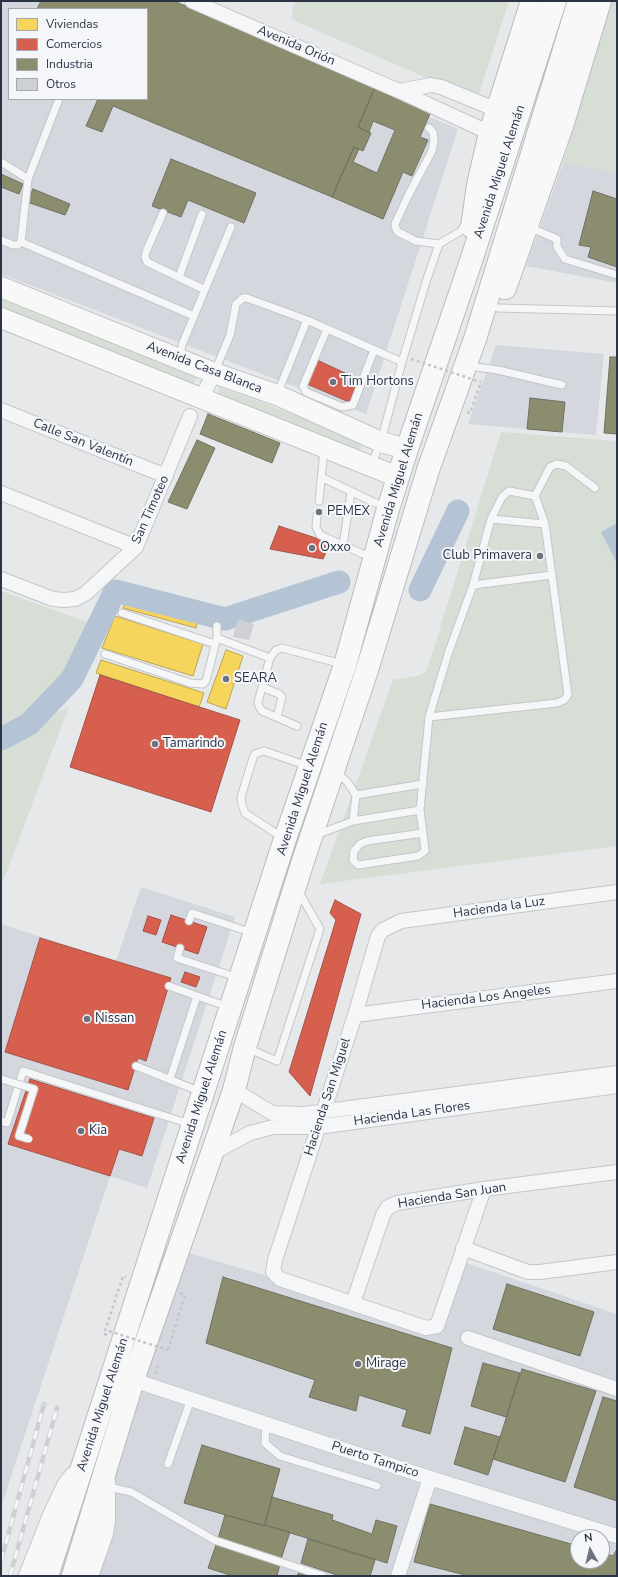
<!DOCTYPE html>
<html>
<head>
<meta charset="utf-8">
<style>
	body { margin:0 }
	#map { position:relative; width:618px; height:1577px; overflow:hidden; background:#e6e8ea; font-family:"Nunito Sans",sans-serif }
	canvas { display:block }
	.frame { position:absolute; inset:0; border:2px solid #2b3445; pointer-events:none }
	.legend { position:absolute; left:8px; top:8px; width:140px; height:92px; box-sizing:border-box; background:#f4f6f9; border:1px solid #a4a8b1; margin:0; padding:5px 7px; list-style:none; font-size:12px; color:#2b3445 }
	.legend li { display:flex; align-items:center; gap:8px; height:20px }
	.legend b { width:20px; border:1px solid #a4a8b1 }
	.north { position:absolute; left:570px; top:1529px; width:40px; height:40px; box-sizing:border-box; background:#f4f6f9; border:1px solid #a4a8b1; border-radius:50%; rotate:352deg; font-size:11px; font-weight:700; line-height:16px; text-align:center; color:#2b3445 }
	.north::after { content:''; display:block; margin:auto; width:14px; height:18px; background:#6c737f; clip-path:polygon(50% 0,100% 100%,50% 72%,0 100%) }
</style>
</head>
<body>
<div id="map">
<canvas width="618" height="1577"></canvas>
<div class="frame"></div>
<ul class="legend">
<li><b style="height:11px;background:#f6d55c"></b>Viviendas</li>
<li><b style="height:11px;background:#d6604d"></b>Comercios</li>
<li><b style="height:11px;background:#8c8c6e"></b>Industria</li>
<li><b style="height:11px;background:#ced0d3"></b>Otros</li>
</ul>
<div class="north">N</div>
</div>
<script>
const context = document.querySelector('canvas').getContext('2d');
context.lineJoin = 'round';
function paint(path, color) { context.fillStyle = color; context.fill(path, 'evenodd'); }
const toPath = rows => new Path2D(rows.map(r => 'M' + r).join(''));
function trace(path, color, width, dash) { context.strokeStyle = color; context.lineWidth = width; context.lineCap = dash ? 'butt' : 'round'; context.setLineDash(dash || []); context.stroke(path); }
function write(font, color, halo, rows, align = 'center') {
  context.font = font + ' "Nunito Sans",sans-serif'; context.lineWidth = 4; context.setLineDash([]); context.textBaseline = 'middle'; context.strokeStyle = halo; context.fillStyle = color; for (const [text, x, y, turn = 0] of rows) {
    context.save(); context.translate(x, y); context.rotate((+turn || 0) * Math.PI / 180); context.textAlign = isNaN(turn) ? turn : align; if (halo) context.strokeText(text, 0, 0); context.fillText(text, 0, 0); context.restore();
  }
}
paint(toPath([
	[1,1,164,1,458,129,366,414,1,274],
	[9,9,147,9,147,99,9,99],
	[563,163,617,172,617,283,526,266],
	[496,345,604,354,596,435,468,424],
	[141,887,235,917,147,1188,110,1176,1,1507,1,924,116,961],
	[161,1245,444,1327,466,1263,617,1314,617,1576,59,1576],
	[578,1537,602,1537,602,1561,578,1561]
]), '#d4d7dd');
paint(toPath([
	[295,1,509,1,477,100,291,19],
	[612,1,617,1,617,172,563,163],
	[1,299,197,377,193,385,1,307],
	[219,387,364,440,360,451,218,395],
	[501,432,617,441,617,846,320,884,393,680,421,675,427,670],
	[1,591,90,623,69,669,38,704,17,724,1,732],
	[69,706,1,887,1,745]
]), '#d6ded6');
paint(toPath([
	[617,523,617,563,601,532]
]), '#b4c4d5');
const homes = toPath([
	[128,599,198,617,196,628,123,608,128,599],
	[115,616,203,644,193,676,102,648,115,616],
	[226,650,243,656,226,709,207,702,226,650],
	[101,660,204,693,199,707,96,673,101,660]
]);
paint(homes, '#f6d55c');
trace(homes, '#b9a555', 1);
const shops = toPath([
	[317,360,360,380,349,402,307,384,317,360],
	[279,526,322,540,327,550,323,559,270,549,279,526],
	[100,675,240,720,211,812,70,767,100,675],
	[335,900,361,914,310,1096,289,1072,336,920,330,913,335,900],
	[171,915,207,927,198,954,162,942,171,915],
	[148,916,161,920,156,935,143,931,148,916],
	[40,938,171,978,146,1061,138,1058,128,1090,5,1052,40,938],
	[185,972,200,977,196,987,181,982,185,972],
	[30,1079,154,1118,142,1156,119,1149,110,1176,8,1144,30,1079]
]);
paint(shops, '#d6604d');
trace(shops, '#a3534b', 1);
const industry = toPath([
	[41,1,174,1,376,85,358,127,371,133,363,151,354,147,332,197,113,106,102,132,86,126,98,99,147,99,147,9,37,9,41,1],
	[376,85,432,109,420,137,428,140,412,176,403,172,383,219,332,197,354,147,359,149,353,162,377,173,395,130,373,121,369,132,358,127,376,85],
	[171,159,256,193,244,223,188,200,181,217,152,206,171,159],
	[1,174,23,184,19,194,1,187,1,174],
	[33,189,70,204,65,215,27,202,33,189],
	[593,191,617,199,617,267,588,257,591,247,579,245,593,191],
	[610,357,617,357,617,434,604,433,610,357],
	[530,398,565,402,562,432,527,429,530,398],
	[208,414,280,443,272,463,200,434,208,414],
	[197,440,215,448,187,509,168,502,197,440],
	[223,1277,452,1348,430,1434,402,1426,407,1410,359,1395,356,1411,309,1397,315,1380,206,1343,223,1277],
	[507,1284,594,1312,580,1356,493,1329,507,1284],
	[483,1363,520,1373,506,1417,471,1406,483,1363],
	[522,1369,596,1391,565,1482,493,1459,522,1369],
	[603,1397,617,1401,617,1501,574,1487,603,1397],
	[465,1427,500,1437,488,1475,454,1464,465,1427],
	[202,1445,280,1469,264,1526,184,1503,202,1445],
	[272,1497,333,1515,332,1520,372,1534,376,1520,397,1526,387,1563,265,1525,272,1497],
	[430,1504,578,1546,578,1561,602,1561,602,1553,613,1556,617,1549,617,1576,469,1576,414,1562,430,1504],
	[225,1515,290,1532,281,1559,218,1539,225,1515],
	[308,1539,375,1560,370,1576,340,1576,301,1563,308,1539],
	[216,1545,280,1564,277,1576,233,1576,208,1568,216,1545],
	[299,1572,313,1576,297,1576,299,1572]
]);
paint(industry, '#8c8c6e');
trace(industry, '#6f7262', 1);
trace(toPath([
	[420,590,458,511],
	[1,739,29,724,72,679,115,591,225,619,339,582]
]), '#b4c4d5', 23);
paint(toPath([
	[238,619,254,624,249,640,233,637]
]), '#ced0d3');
const lane = toPath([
	[429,128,433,132,434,141,432,151,409,194,395,224,396,229,398,232,416,241,439,244,461,231,466,223],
	[1,162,28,179,21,242,18,245,13,245,1,240],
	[28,179,59,99],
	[163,213,146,252,145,257,147,262,203,289],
	[529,227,557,239,557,247,565,259,617,275],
	[21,242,194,316,182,345,180,357],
	[179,277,202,214],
	[498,308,617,311],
	[194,316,231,227],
	[327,329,303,386,306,392,342,407,353,405,374,350],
	[468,366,498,370,562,385],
	[215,371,230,335,236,304,243,298,247,298,307,320],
	[277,395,307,320,402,362],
	[371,465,381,442,402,362,426,282,439,244],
	[321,477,386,508],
	[319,501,324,450],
	[317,515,316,527,320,535,372,558],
	[491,519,502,497,509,491,535,496],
	[545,524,535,496,550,467,557,464,566,466,595,488],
	[343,545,351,492],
	[122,613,215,644],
	[217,638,270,658],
	[105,654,190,683,203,684,206,681,217,638,217,626],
	[262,687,279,694,282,697,277,717],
	[429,717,557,703,564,700,568,695,545,524,491,519,473,585],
	[297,726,262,711,259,706,258,702,270,658,276,650,282,648,342,664],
	[336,771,348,783,356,795,353,821],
	[356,795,423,784],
	[423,833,367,841,360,844,354,851,353,860,358,865,418,856,425,851,423,833,420,810,429,717,448,654,473,585,552,575],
	[316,835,353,821,420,810],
	[283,838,245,813,242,805,241,797,253,758,255,754,264,751,308,766],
	[189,921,192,913,253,933],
	[180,948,177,958,239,978],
	[169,986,197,996],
	[247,1048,277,1061,320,929,299,892],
	[136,1066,201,1092],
	[170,1079,197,996,229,1007],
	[1,1121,7,1123,23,1071,190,1124],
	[266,1424,265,1443,280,1456,377,1486],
	[168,1464,191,1399],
	[105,1486,131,1492,214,1540,323,1576]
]);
const street = toPath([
	[192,1,399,91,490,133],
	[399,91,431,85,441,87,497,110],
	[202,397,214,373],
	[1,410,166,476],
	[1,493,136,547],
	[1,579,53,599,64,600,75,599,85,594,136,547,190,416],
	[355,1015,617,981],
	[234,1090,272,1113,304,1114,617,1073],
	[213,1153,250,1133,273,1127,318,1127,617,1086],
	[484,1189,437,1326,426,1328,280,1279,273,1272,275,1260,355,1015,378,936,383,930,401,921,617,892],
	[463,1248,528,1272,540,1272,617,1262],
	[353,1303,383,1215,388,1207,397,1203,484,1189,617,1172],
	[468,1338,617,1389],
	[133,1380,430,1478,617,1536],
	[398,1576,430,1478]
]);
const secondary = toPath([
	[1,287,214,373,277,395,381,442,407,449],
	[1,318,398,477],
	[29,1576,54,1513,67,1486,74,1477],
	[88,1576,103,1533,105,1520,105,1481]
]);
const highway = toPath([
	[472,227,478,185,490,133,532,1],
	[505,288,562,126,600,1],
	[47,1576,285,839,345,665,388,509,407,449,471,261,555,1],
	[73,1576,133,1380,234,1090,245,1047,302,864,367,670,428,470,475,339,579,1]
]);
trace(lane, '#c4c6c8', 9);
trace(street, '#c4c6c8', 16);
trace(secondary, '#c4c6c8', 22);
trace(highway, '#b8bbbf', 24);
trace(toPath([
	[467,412,470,413,481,382],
	[107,1335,104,1334,123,1276,126,1277],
	[168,1350,185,1295,180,1293],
	[155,1374,159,1363]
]), '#c5c6ca', 2.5, [3, 3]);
trace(lane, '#f5f6f7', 7);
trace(street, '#f5f6f7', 14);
trace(secondary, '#f8f8f8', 20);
trace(highway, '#f8f8f8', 22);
const rail = toPath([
	[1,1561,44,1404],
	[10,1576,57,1408]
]);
trace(rail, '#cecfd2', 4.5);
trace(rail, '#f4f6f9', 3, [9]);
const laneBridge = toPath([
	[1,1079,34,1089,19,1136,29,1139]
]);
trace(laneBridge, '#c4c6c8', 9, []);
trace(toPath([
	[411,359,481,382],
	[109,1331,168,1350]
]), '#c5c6ca', 2.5, [3, 3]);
trace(laneBridge, '#f5f6f7', 7);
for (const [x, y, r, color] of [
	[333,382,4,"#6c737f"],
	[319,512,4,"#6c737f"],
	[312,548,4,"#6c737f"],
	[540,556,4,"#6c737f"],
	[226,679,4,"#6c737f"],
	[155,744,4,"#6c737f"],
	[87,1019,4,"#6c737f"],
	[81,1131,4,"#6c737f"],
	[358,1364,4,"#6c737f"]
]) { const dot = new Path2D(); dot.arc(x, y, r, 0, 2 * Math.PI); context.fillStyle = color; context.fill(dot); trace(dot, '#f4f6f9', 1.5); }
write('13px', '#2b3445', '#f4f6f9', [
	["Avenida Orión",296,46,23],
	["Avenida Miguel Alemán",500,172,-72],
	["Avenida Casa Blanca",204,368,21],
	["Calle San Valentín",83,443,22],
	["Avenida Miguel Alemán",399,480,-73],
	["San Timoteo",151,510,-66],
	["Avenida Miguel Alemán",303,789,-72],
	["Hacienda la Luz",499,908,-8],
	["Hacienda Los Angeles",486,998,-7],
	["Avenida Miguel Alemán",202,1097,-72],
	["Hacienda San Miguel",328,1097,-72],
	["Hacienda Las Flores",412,1114,-8],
	["Hacienda San Juan",452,1196,-9],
	["Avenida Miguel Alemán",103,1405,-72],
	["Puerto Tampico",375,1460,18]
]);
write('13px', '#2b3445', '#f4f6f9', [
	["Tim Hortons",341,382],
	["PEMEX",327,512],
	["Oxxo",320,548],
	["Club Primavera",532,556,"right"],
	["SEARA",234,679],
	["Tamarindo",163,744],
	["Nissan",95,1019],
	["Kia",89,1131],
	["Mirage",366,1364]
], 'left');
</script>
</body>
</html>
